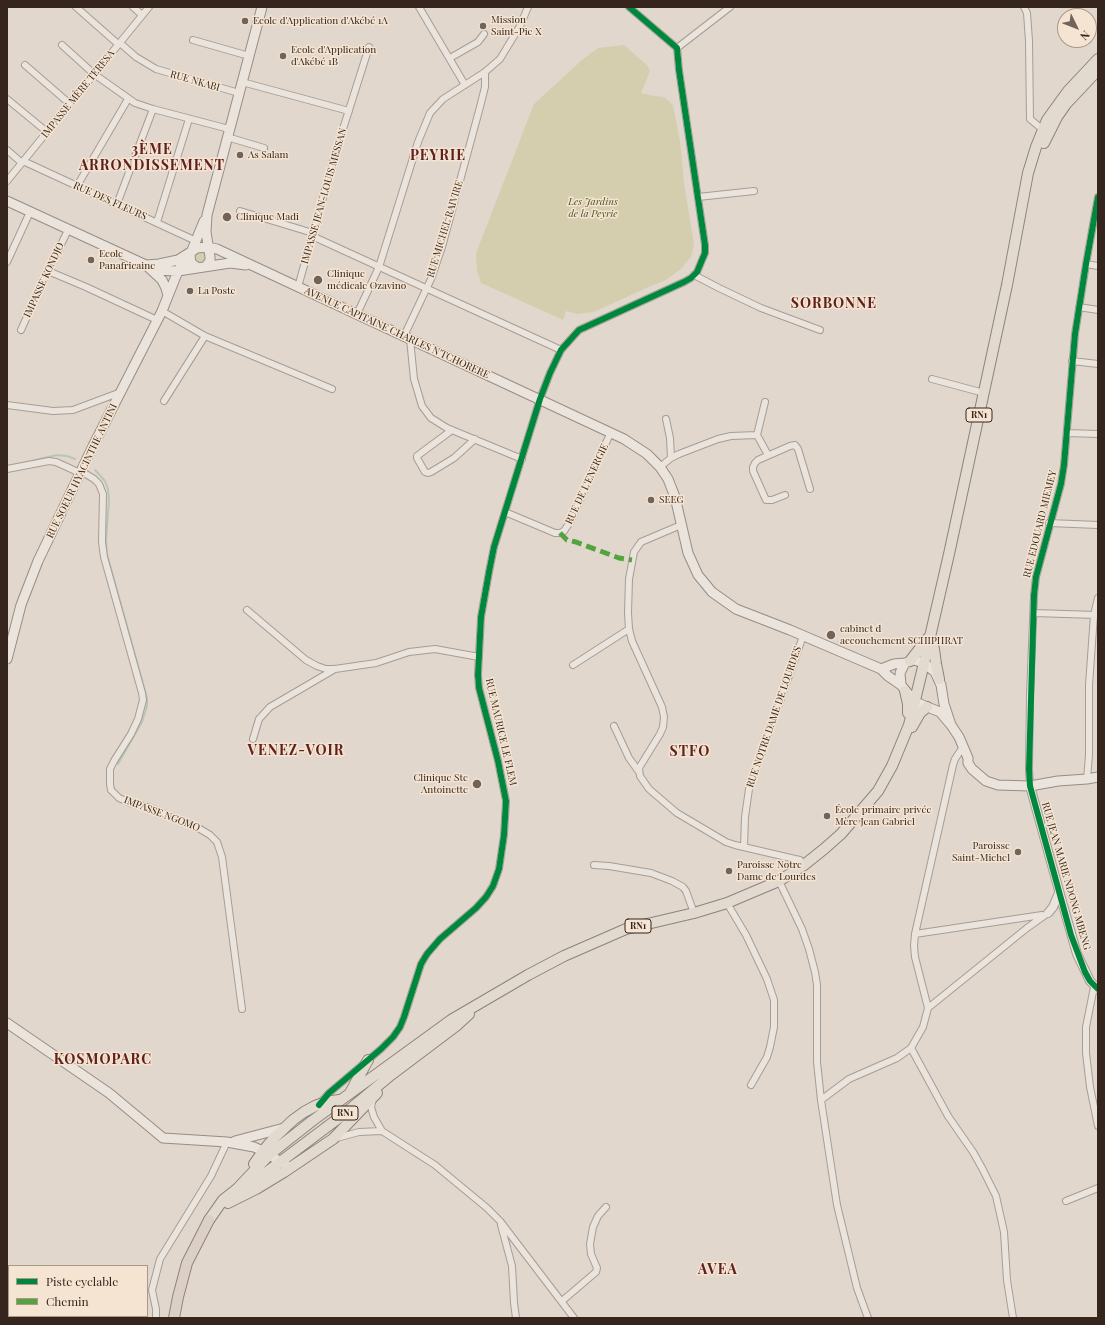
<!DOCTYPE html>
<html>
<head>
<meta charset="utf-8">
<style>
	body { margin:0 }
	#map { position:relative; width:1105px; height:1325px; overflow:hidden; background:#e2d7cc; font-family:"Playfair Display",serif }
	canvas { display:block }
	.frame { position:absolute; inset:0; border:8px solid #35251d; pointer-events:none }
	.legend { position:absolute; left:8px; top:1265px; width:140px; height:52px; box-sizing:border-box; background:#f4e4d1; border:1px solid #a89889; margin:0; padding:5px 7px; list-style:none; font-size:12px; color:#35251d }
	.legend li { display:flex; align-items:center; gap:8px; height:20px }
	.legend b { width:20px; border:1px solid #a89889 }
	.north { position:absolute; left:1057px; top:8px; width:40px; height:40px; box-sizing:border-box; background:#f4e4d1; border:1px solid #a89889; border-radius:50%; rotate:133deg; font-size:11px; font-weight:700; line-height:16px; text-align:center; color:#35251d }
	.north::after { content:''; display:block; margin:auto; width:14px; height:18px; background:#72635a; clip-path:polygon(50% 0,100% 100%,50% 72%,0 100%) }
</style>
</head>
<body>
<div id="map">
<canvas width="1105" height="1325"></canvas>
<div class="frame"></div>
<ul class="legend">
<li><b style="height:5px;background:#00873e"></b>Piste cyclable</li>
<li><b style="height:5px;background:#53a341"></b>Chemin</li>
</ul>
<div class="north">N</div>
</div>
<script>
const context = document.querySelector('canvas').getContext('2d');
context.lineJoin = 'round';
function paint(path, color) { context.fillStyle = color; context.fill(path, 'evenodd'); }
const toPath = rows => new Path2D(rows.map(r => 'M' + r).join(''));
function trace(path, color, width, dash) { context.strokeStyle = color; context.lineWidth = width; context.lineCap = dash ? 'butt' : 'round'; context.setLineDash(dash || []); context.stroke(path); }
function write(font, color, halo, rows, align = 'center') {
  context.font = font + ' "Playfair Display",serif'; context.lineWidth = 3; context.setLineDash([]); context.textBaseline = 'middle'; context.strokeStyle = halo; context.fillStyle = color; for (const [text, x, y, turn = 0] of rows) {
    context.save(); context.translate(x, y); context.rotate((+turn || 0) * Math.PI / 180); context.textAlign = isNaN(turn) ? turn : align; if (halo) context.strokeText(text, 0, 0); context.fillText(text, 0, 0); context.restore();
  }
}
paint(toPath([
	[624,45,647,65,650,71,641,93,655,96,664,97,673,105,680,141,684,183,694,244,691,257,681,269,666,280,644,289,594,312,577,314,566,311,563,320,481,283,477,271,476,253,534,104,583,59,598,48],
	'194 258a6 6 0 1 1 12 0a6 6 0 1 1-12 0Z'
]), '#d5ceae');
trace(toPath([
	[9,466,57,455,67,456,75,459],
	[95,470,105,481,108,489,109,500,106,541,107,554,147,698,147,706,142,722,118,764]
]), '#b7c6ba', 2);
const minor = toPath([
	[76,7,118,44],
	[133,7,142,15],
	[419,7,465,85],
	[1024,7,1027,13,1029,41,1030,119,1042,129],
	[193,40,249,56],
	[120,43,136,57,156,69,239,93],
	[62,45,94,74,135,103,153,109,229,129],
	[677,48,730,7],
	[450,58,478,42,484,34],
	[25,65,70,104],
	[242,82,349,111],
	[7,99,47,132],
	[227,137,264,148],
	[7,150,22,163],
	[23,161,196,241],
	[7,181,149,7],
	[77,186,128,99],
	[698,197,754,191],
	[117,204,153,109],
	[240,211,313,233],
	[157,222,189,119],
	[312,236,561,350],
	[7,262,30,212],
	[1086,264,1098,266],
	[48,271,86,287,157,320],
	[694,275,719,288,761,308,820,330],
	[298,287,336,151,369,47],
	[1079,307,1098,310],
	[162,311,205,336,332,389],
	[357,314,379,267,418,142,430,113,443,99,485,72,500,59,520,26,528,7],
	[21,330,34,301,68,230],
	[404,336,431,279,442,247,480,107,485,87,485,72],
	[410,339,414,379,422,406,431,418,447,428,522,459],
	[1072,361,1098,364],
	[932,379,984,393],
	[164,401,205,336],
	[7,405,53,411,73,410,121,392],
	[666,419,670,438,671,458],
	[452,430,417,456,417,458,425,472,428,473,431,472,454,458,475,439],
	[1067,433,1098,434],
	[757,435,765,402],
	[757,435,768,455],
	[660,467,671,458,679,454,718,439,731,436,757,435],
	[7,469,49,461,56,462,80,473],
	[81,471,94,479,99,484,103,494,102,542,104,557,142,693,143,700,138,719,131,734,114,761,110,769,110,784,111,790,119,798,131,803,151,808,200,829,210,835,217,842,222,857,242,1009],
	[785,495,772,500,766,500,753,471,753,467,755,463,758,460,790,446,795,445,798,449,810,489],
	[505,512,555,533,560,533,564,531,570,522,611,432],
	[1049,523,1098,525],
	[681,525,641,542,634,552,629,579,628,613,629,629,632,641,662,707,664,717,663,727,660,734,639,768,640,776,649,789,677,813,726,842,735,845,795,859,800,860,804,865],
	[247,610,306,660,317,666,326,669,335,669,376,663,409,652,435,649,479,657],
	[1034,613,1096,615],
	[573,665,629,629],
	[614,726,629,758,639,772],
	[253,739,259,719,270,707,335,669],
	[1087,779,1089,755,1089,685,1094,615,1098,598],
	[1030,786,1029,769,1030,695,1034,595,1036,577,1061,484,1064,465,1075,334,1086,264,1098,197],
	[744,847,745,817,749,789,803,636],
	[594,865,609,866,651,873,672,881,683,887,686,891,694,913],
	[779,881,802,929,809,949,815,972,817,985,817,1062,821,1100,837,1205,857,1288,868,1318],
	[727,903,746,935,767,979,774,1000,774,1027,770,1047,767,1057,751,1085],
	[915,934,1042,915],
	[1094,987,1086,1027,1086,1053,1090,1087,1098,1126],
	[928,1008,1027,928,1048,913],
	[911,1048,948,1116,973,1152,982,1168,996,1196,1004,1232,1007,1280,1013,1318],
	[373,1098,371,1107,374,1117,382,1131,435,1165,487,1208,500,1221,574,1318],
	[821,1100,849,1079,897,1058,911,1048,923,1027,928,1008,915,957,914,946,915,934,953,765,955,759,963,747],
	[321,1102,329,1093,381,1049,393,1037,400,1027,404,1017,421,964,427,954,440,939,476,908,486,897,493,886,499,869,504,835,506,801,498,761,479,688,478,675,481,617,489,572,494,547,540,399,550,373,561,350,579,330,684,282,691,278,697,272,705,253,705,245,679,70,677,48,629,7],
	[337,1138,359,1132,382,1131],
	[1066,1201,1098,1188],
	[501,1225,512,1266,514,1303,516,1318],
	[562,1301,596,1272,597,1268,591,1254,590,1244,593,1227,598,1216,606,1207],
	[156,1318,156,1309,152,1290,160,1259,211,1176,227,1142]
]);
const tertiary = toPath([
	[1030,786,1063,905,1077,954,1090,981,1098,989],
	[1048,913,1053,907,1059,893]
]);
const secondary = toPath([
	[7,201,146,265,162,280,166,288,168,296],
	[146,265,159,264,178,260,197,248,208,247,217,249,624,439,647,454,660,467,668,479,675,497,688,553,698,575,712,592,736,609,790,630,881,669,888,676,901,685,914,701,920,704,940,712,951,725],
	[206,266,210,261,210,257,206,232,207,215,262,7],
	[198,268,191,263,190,255,204,221],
	[152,270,178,271,230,263,246,265],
	[7,659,21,605,38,561,93,446,162,311,178,271,187,256],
	[881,669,894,664,905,663,914,660,924,663,935,672,941,685,944,704,951,725,959,737,968,758,968,763,972,769,986,781,998,785,1030,786,1058,781,1087,779,1098,777],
	[901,685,900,673,905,663],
	[7,1023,109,1093,163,1138,227,1142,254,1147,263,1151,286,1165],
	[235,1141,284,1128]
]);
const primary = toPath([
	[1044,143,1057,117,1066,104,1098,70],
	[930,637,934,649,936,664,939,679],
	[910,661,928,638],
	[905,691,908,704,908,713],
	[912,727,920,713,927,707],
	[350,1093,368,1060],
	[254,1164,263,1151,274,1138,293,1120,304,1112,315,1106,326,1102,339,1100],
	[243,1190,344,1114,391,1075,456,1026,469,1014],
	[228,1203,256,1189,284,1172,333,1139,377,1093],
	[209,1220,223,1200,237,1189,269,1155,279,1147,312,1121,451,1020,528,975,564,956,626,929,694,913,727,903,779,881,804,865,824,849,841,834,878,791,892,766,909,725,924,663,949,554,1007,285,1028,173,1036,147,1047,120,1068,91,1098,59]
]);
const trunk = toPath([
	[174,1318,178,1297,187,1263,209,1220]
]);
trace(minor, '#a79d95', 8);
trace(tertiary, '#a79d95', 10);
trace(secondary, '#978d85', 11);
trace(primary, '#8d837c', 12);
trace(trunk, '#8d837c', 12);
trace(minor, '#eae4dd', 6);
trace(tertiary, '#eae4dd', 8);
trace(secondary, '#eae4dd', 9);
trace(primary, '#e2d9cf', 10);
trace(trunk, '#dcd0c6', 10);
trace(toPath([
	[560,533,567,540,576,542,619,558,632,560]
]), '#53a341', 5, [10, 5]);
trace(toPath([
	[1098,197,1086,264,1075,334,1064,465,1061,484,1036,577,1034,595,1029,769,1030,786,1071,935,1085,972,1090,981,1098,989],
	[319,1105,329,1093,381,1049,393,1037,400,1027,404,1017,421,964,427,954,440,939,476,908,486,897,493,886,499,869,504,835,506,801,498,761,479,688,478,675,481,617,489,572,494,547,540,399,550,373,561,350,579,330,684,282,691,278,697,272,705,253,705,245,679,70,677,48,629,7]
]), '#00873e', 6);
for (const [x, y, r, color] of [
	[245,21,4,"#72635a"],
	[483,26,4,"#72635a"],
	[283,56,4,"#72635a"],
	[240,155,4,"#72635a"],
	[227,217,5,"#72635a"],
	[91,260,4,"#72635a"],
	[318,280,5,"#72635a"],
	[190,291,4,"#72635a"],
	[651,500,4,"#72635a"],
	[831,635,5,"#72635a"],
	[477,784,5,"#72635a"],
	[827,816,4,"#72635a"],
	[1018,852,4,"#72635a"],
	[729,871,4,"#72635a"]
]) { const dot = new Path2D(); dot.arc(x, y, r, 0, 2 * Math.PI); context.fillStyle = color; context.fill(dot); trace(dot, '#f4e4d1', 1.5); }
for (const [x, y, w] of [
	[979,415,26],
	[638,926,26],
	[345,1113,26]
]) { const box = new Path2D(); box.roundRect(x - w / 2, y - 7, w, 14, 3); context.fillStyle = '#f4e4d1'; context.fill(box); trace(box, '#35251d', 1); }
write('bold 9px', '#35251d', null, [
	["RN1",979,415],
	["RN1",638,926],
	["RN1",345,1113]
]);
write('10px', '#35251d', '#f4e4d1', [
	["Mission",491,20],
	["Saint-Pie X",491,32],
	["Ecole d'Application d'Akébé 1A",253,21],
	["Ecole d'Application",291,50],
	["d'Akébé 1B",291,62],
	["As Salam",248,155],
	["Clinique Madi",236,217],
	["Ecole",99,254],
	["Panafricaine",99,266],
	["Clinique",327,274],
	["médicale Ozavino",327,286],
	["La Poste",198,291],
	["SEEG",659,500],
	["cabinet d",840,629],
	["accouchement SCHIPHRAT",840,641],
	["Clinique Ste",468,778,"right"],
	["Antoinette",468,790,"right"],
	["École primaire privée",835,810],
	["Mère Jean Gabriel",835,822],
	["Paroisse",1010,846,"right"],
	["Saint-Michel",1010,858,"right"],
	["Paroisse Notre",737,865],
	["Dame de Lourdes",737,877]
], 'left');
write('10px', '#35251d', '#f4e4d1', [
	["RUE NKABI",195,81,16],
	["IMPASSE MÈRE TERESA",78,94,-51],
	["IMPASSE JEAN-LOUIS MESSAN",324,196,-74],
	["RUE DES FLEURS",110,201,24],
	["RUE MICHEL RAIVIRE",445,229,-73],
	["IMPASSE KONDJO",44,280,-65],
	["AVENUE CAPITAINE CHARLES N'TCHORERE",397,333,25],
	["RUE SOEUR HYACINTHE ANTINI",82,471,-64],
	["RUE DE L'ENERGIE",587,484,-65],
	["RUE EDOUARD MIEMEY",1040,524,-76],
	["RUE NOTRE DAME DE LOURDES",774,717,-71],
	["RUE MAURICE LE FLEM",501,732,77],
	["IMPASSE NGOMO",162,814,21],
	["RUE JEAN MARIE NDONG MBENG",1066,876,74]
]);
write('italic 10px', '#4e5125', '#f4e4d1', [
	["Les Jardins",593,202],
	["de la Peyrie",593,214]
]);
context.letterSpacing = '1px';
write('bold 14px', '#61201e', '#f4e4d1', [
	["3ÈME",152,150],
	["ARRONDISSEMENT",152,166],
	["PEYRIE",438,156],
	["SORBONNE",834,304],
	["VENEZ-VOIR",296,751],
	["STFO",690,752],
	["KOSMOPARC",103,1060],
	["AVEA",718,1270]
]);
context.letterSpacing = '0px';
</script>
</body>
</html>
